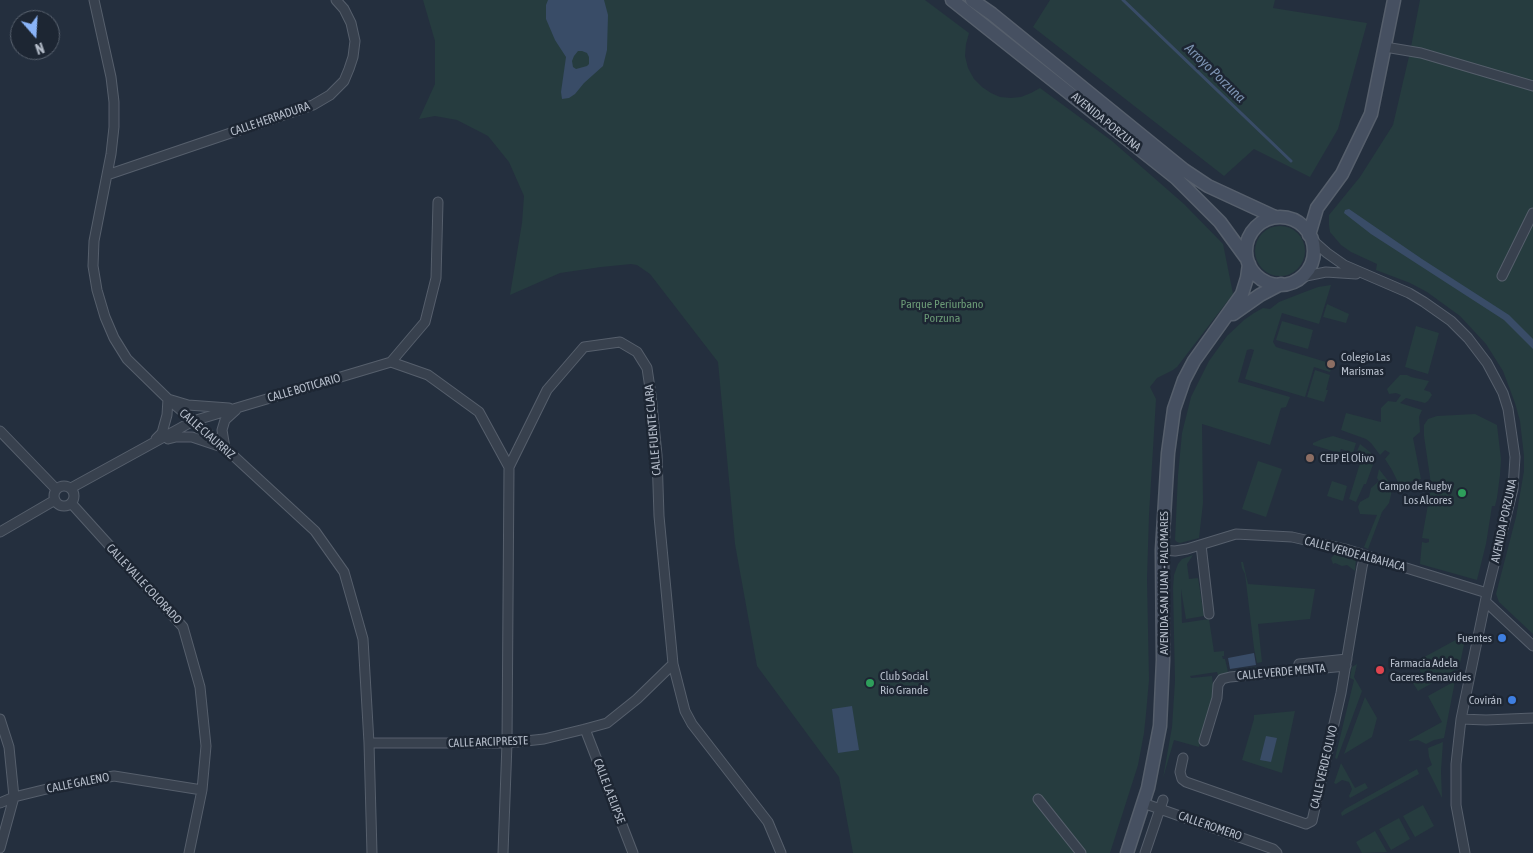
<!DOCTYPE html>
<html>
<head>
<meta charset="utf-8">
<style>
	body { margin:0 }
	#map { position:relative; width:1533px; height:853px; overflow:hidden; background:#242f3e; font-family:"Asap Condensed",sans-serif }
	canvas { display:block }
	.north { position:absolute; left:10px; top:10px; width:50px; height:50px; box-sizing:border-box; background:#1d2633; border:1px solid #59626f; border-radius:50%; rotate:161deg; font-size:14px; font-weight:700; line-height:20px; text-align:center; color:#b4bcc9 }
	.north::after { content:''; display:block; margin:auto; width:18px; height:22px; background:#8ab4f8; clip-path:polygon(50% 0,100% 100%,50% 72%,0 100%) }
</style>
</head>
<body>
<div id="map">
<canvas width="1533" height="853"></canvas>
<div class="north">N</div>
</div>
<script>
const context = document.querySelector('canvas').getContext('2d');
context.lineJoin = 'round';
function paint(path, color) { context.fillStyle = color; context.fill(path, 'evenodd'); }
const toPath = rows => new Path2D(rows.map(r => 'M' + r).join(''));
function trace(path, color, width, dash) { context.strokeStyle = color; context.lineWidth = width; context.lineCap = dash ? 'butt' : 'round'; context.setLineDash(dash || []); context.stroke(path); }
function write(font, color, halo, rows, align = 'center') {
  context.font = font + ' "Asap Condensed",sans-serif'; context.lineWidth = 5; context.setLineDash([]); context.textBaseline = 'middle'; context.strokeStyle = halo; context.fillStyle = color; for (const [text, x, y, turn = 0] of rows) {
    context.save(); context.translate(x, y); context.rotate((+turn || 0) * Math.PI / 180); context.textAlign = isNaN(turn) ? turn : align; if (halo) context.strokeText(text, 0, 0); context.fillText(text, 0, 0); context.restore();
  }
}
paint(toPath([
	[423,0,925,0,969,33,966,44,965,56,968,68,974,79,982,87,991,93,1000,97,1011,98,1021,97,1031,93,1040,88,1112,141,1184,204,1223,244,1233,294,1177,367,1173,370,1157,378,1150,387,1156,399,1149,515,1147,579,1149,680,1146,714,1144,733,1138,765,1110,853,853,853,839,777,757,666,735,544,718,362,650,274,637,265,631,264,601,267,560,273,510,295,522,223,524,196,509,162,488,136,457,120,435,116,419,119,435,84,435,41],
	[1050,0,1275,0,1273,8,1367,23,1338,129,1310,177,1254,149,1224,176,1033,27],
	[1420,0,1533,0,1533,634,1499,602,1496,594,1516,517,1524,471,1524,456,1520,421,1515,403,1503,371,1486,344,1460,316,1427,292,1410,283,1376,270,1377,264,1351,252,1341,245,1330,232,1329,225,1329,215,1360,177,1393,125,1410,52],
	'1255 251a25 25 0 1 1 50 0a25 25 0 1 1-50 0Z',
	[1331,285,1319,324,1282,313,1273,342,1276,347,1333,364,1330,372,1314,367,1305,397,1245,379,1254,350,1251,349,1247,350,1238,382,1290,397,1286,407,1281,408,1270,445,1202,424,1203,503,1199,538,1180,543,1177,542,1175,540,1178,475,1182,433,1191,397,1209,361,1227,336,1244,320,1254,313,1263,308,1270,309,1279,302,1302,293,1318,287],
	[1327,304,1349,314,1346,323,1323,317],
	[1282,321,1313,330,1308,349,1276,340],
	[1416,326,1439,333,1428,374,1405,367],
	[1315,370,1330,375,1326,390,1328,390,1324,402,1307,397],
	[1400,375,1407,375,1411,377,1429,381,1424,390,1430,392,1432,395,1428,401,1425,403,1406,398,1400,403,1422,410,1419,417,1420,432,1413,438,1421,479,1399,484,1392,470,1385,459,1390,453,1385,450,1380,455,1371,443,1366,439,1341,430,1346,413,1381,422,1381,408,1388,401,1396,402,1401,395,1396,393,1389,394,1387,389],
	[1475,414,1497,425,1501,459,1500,475,1497,498,1495,506,1492,506,1486,544,1477,580,1420,564,1422,542,1426,543,1429,542,1429,539,1422,538,1431,488,1430,477,1424,436,1424,425,1428,419,1437,416],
	[1333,436,1356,443,1353,453,1341,449,1339,453,1313,445,1313,443,1322,439],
	[1360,444,1370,452,1375,459,1366,484,1364,484,1356,502,1349,499,1361,460,1342,454,1343,452,1355,456],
	[1258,461,1282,469,1266,517,1242,509],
	[1379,469,1392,486,1391,495,1389,503,1382,512,1368,549,1364,547,1377,515,1360,514,1358,507,1360,502,1369,497,1371,488,1379,481,1377,478],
	[1332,481,1347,486,1343,501,1327,496],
	[1338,551,1356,558,1355,571,1347,565,1342,566,1335,563,1333,564,1331,558],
	[1193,555,1187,564,1189,579,1198,578,1204,616,1186,619,1181,589,1182,623,1209,619,1214,652,1224,651,1224,656,1222,656,1223,659,1225,659,1228,672,1256,667,1257,672,1218,675,1217,672,1190,676,1191,678,1212,676,1214,693,1199,747,1174,740,1163,778,1172,727,1175,681,1173,588,1174,575,1178,564,1182,559],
	[1241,562,1243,562,1248,584,1315,589,1310,619,1258,624,1262,662,1257,663,1254,648,1245,574,1242,568],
	[1463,636,1465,640,1459,668,1418,691,1413,683,1423,676,1415,662],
	[1357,664,1354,677,1362,691,1337,759,1335,758,1354,680,1350,678,1352,667],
	[1455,681,1444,738,1434,740,1426,744,1418,740,1409,741,1409,740,1442,722,1428,696],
	[1365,697,1377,718,1372,737,1344,754],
	[1295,711,1282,773,1242,760,1254,719,1254,715],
	[1443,742,1441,771,1442,798,1427,768,1432,765,1429,757,1428,748],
	[1341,763,1355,788,1365,783,1368,788,1350,798,1349,796,1352,789,1349,782,1342,780,1336,784,1334,783],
	[1417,769,1419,774,1342,816,1341,813,1345,809],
	[1423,805,1434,826,1415,837,1403,816],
	[1399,818,1410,839,1391,850,1379,829],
	[1375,831,1387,852,1362,853,1356,842]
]), '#263c3f');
paint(toPath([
	[548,0,604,0,608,15,607,50,603,66,584,83,575,94,569,98,562,99,561,92,566,57,555,40,546,19,546,5],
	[578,51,582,51,587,53,589,57,589,64,587,66,576,69,573,67,572,61,574,56],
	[1349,209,1422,259,1509,315,1533,339,1533,349,1504,320,1371,234,1344,213,1345,210],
	[1254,653,1256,665,1230,669,1228,658],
	[852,706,859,750,838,753,832,709],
	[1266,736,1277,738,1271,762,1260,760]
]), '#394c67');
trace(toPath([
	[1123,0,1291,161]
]), '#394c67', 3);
const street = toPath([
	[94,0,111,77,114,102,114,127,111,154,94,241,93,266,97,290,105,317,114,338,127,359,168,399,225,448,315,531,344,572,363,639,369,743,372,853],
	[1385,47,1421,53,1533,86],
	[107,175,313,105,330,95,344,81,349,69,353,57,355,41,351,23,344,9,336,0],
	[1311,239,1327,253,1344,265,1409,293,1424,302,1451,321,1468,338,1487,363,1503,393,1508,409,1515,457,1513,489,1487,593,1461,719,1456,764,1456,805,1465,853],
	[1502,276,1533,213],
	[1301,277,1326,272,1356,274],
	[391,362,425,322,436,278,438,202],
	[0,431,56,489],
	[156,439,162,433,167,415,168,399,188,405,229,408],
	[168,439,176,437,192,437,225,448,222,430,225,420,236,410],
	'54 496a10 10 0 1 1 20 0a10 10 0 1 1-20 0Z',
	[71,488,193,421,391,362,428,375,479,412,509,467],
	[71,503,183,627,200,687,206,746,202,790,189,853],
	[0,532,55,500],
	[1201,545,1209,614],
	[1162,550,1175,551,1187,549,1236,534,1292,537,1345,549,1487,593],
	[1486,602,1533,646],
	[1299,664,1347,659],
	[0,719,9,747,14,797,0,848],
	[1461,719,1486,720,1533,718],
	[585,729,633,853],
	[1204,741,1217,698,1218,685,1222,679,1230,677,1346,666],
	[369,743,507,743,544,739,585,729,607,723,637,699,673,664],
	[1183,758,1180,772,1182,779,1186,782,1306,824,1312,821,1341,693,1362,567,1365,555],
	[1038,799,1081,853],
	[0,803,14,797,59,786,114,776,202,790],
	[1143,803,1273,849,1277,853],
	[503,853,507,743,509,467,547,390,584,347,620,342,637,352,647,368,651,395,657,455,659,516,673,664,685,711,692,724,768,822,781,853],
	[1145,853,1163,800]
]);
const secondary = toPath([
	[952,0,1176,178,1220,222,1247,259],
	[972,0,992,14,1184,170,1208,186,1275,217],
	'1246 251a34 34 0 1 1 68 0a34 34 0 1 1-68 0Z',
	[1309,235,1317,208,1342,174,1371,114,1394,0],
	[1233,314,1260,295,1281,284],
	[1127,853,1148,788,1160,726,1163,660,1162,550,1168,453,1174,409,1184,380,1194,361,1242,294,1247,278,1249,264]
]);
trace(street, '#565f6c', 11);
trace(secondary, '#565f6c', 15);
trace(street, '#38414e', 9);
trace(secondary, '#465061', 12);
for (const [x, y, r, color] of [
	[1331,364,5,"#8d6e63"],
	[1310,458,5,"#8d6e63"],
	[1462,493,5,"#2e9e5b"],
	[1502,638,5,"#3f7fe0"],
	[1380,670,5,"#e0444e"],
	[870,683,5,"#2e9e5b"],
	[1512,700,5,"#3f7fe0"]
]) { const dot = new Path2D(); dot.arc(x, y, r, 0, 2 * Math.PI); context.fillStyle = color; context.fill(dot); trace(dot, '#1d2633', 2); }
write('12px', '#b4bcc9', '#1d2633', [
	["CALLE HERRADURA",270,119,-19],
	["AVENIDA PORZUNA",1106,122,39],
	["CALLE BOTICARIO",304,388,-16],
	["CALLE FUENTE CLARA",653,430,-95],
	["CALLE CIAURRIZ",207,434,41],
	["AVENIDA PORZUNA",1504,521,-78],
	["CALLE VERDE ALBAHACA",1355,554,15],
	["AVENIDA SAN JUAN - PALOMARES",1164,583,-90],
	["CALLE VALLE COLORADO",144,584,47],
	["CALLE VERDE MENTA",1281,672,-5],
	["CALLE ARCIPRESTE",488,742,-2],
	["CALLE VERDE OLIVO",1324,767,-77],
	["CALLE GALENO",78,783,-11],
	["CALLE LA ELIPSE",609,791,69],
	["CALLE ROMERO",1210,826,19]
]);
write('12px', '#6b9a76', '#1d2633', [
	["Parque Periurbano",942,304],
	["Porzuna",942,318]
]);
write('12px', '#b4bcc9', '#1d2633', [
	["Colegio Las",1341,357],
	["Marismas",1341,371],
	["CEIP El Olivo",1320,458],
	["Campo de Rugby",1452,486,"right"],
	["Los Alcores",1452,500,"right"],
	["Fuentes",1492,638,"right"],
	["Farmacia Adela",1390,663],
	["Caceres Benavides",1390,677],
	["Club Social",880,676],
	["Rio Grande",880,690],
	["Covirán",1502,700,"right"]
], 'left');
write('italic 14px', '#7c92b1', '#1d2633', [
	["Arroyo Porzuna",1215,73,44]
]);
</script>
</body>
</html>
